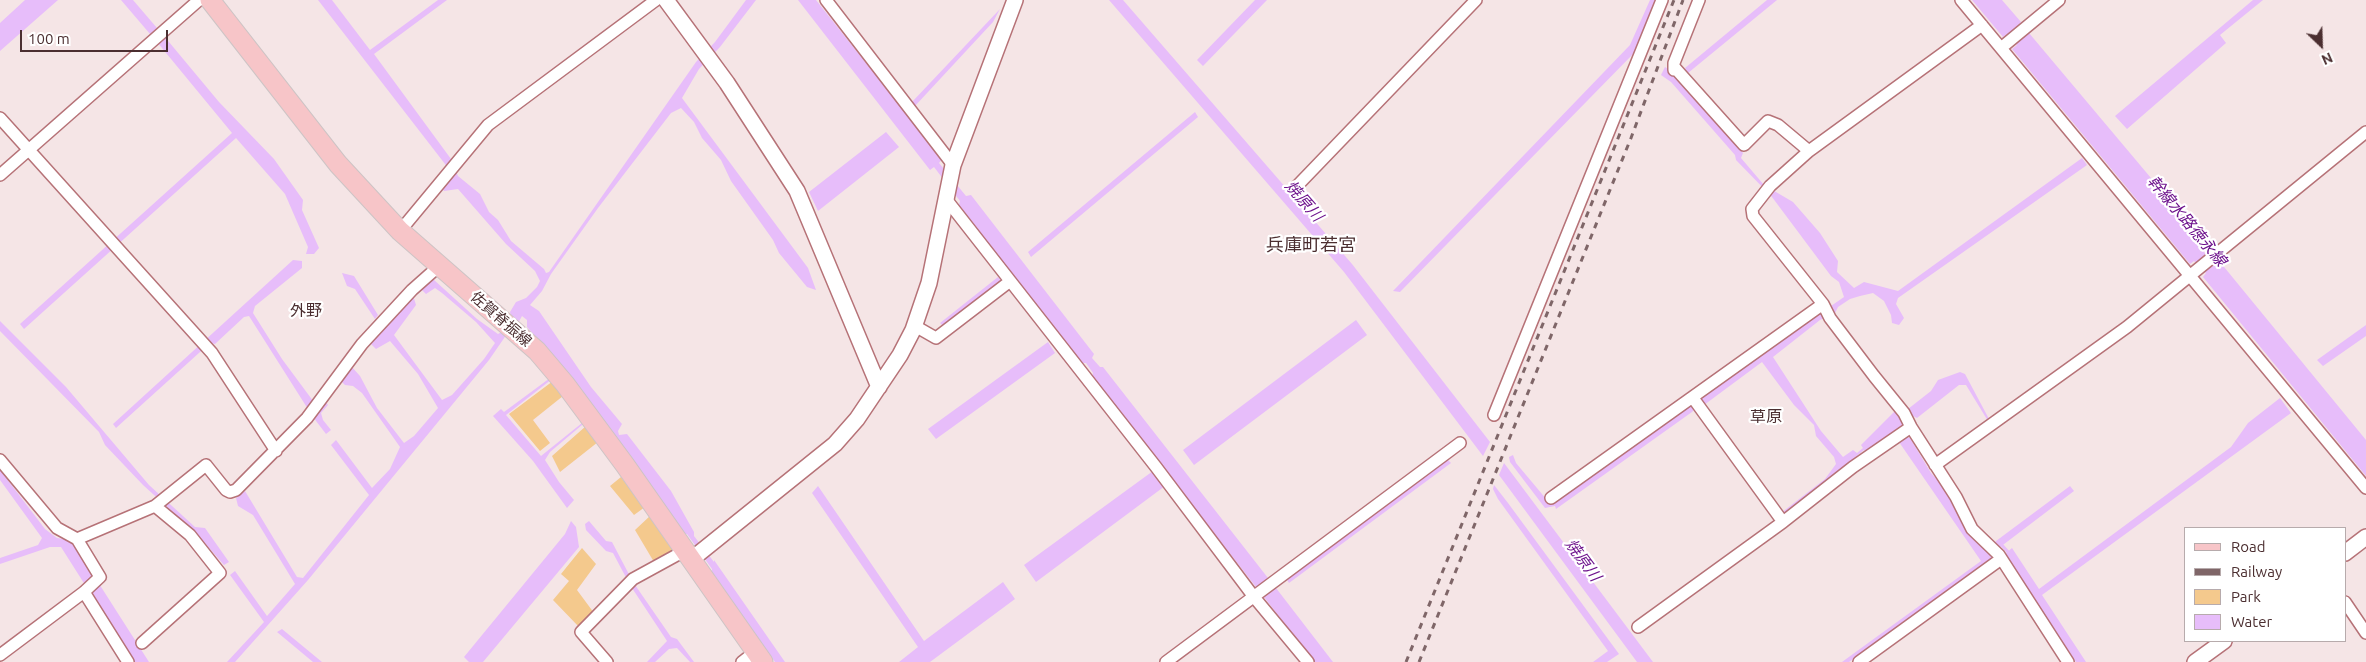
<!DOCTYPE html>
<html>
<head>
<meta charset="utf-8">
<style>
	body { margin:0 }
	#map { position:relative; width:2366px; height:662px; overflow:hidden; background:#f5e5e6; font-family:Ubuntu,sans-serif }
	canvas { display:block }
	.legend { position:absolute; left:2184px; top:527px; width:162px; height:115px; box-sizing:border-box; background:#fff; border:1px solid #b7abac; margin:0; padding:6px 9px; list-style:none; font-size:15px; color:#4b2e30 }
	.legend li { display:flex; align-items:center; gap:10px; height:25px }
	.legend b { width:25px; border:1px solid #b7abac }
	.north { position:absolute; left:2296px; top:20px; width:50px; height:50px; -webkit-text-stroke:4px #fff; paint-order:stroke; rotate:156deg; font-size:14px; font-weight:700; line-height:20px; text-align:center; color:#4b2e30 }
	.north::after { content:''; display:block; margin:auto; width:18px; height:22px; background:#4b2e30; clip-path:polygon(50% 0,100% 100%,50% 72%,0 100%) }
	.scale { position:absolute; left:20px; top:30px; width:148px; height:22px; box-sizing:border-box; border:2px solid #4b2e30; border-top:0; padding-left:6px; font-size:15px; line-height:18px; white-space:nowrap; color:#4b2e30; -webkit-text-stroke:4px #fff; paint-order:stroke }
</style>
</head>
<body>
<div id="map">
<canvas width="2366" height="662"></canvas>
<ul class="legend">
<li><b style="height:6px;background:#f7c5c8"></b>Road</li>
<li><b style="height:6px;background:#7f6668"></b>Railway</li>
<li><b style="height:14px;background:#f4c98d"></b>Park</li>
<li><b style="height:14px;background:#e7bdfa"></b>Water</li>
</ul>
<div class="north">N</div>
<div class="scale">100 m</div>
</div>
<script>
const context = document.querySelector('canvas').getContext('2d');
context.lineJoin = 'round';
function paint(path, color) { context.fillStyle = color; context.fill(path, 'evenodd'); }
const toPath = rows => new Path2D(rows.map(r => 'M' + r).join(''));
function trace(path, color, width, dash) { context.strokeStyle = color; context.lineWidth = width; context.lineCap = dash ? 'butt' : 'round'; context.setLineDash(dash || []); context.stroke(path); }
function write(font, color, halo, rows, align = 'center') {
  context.font = font + ' Ubuntu,"Noto Sans JP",sans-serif'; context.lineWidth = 4.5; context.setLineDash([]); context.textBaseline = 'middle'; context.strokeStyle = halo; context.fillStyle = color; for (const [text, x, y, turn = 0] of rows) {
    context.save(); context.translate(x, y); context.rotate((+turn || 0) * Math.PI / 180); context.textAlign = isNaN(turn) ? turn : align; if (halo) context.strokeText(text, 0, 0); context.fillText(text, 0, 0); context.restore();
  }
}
paint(toPath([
	[553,381,563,396,533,420,550,443,540,451,509,414],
	[586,426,598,442,560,472,552,456],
	[621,477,645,507,634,515,610,486],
	[651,515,676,550,654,562,635,530],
	[582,548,596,564,577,590,594,613,579,627,553,600,569,581,561,574]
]), '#f4c98d');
paint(toPath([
	[25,0,58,0,0,51,0,23],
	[121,0,133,0,157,28,150,34],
	[318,0,332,0,370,50,438,0,447,0,374,54,451,159,458,176,480,194,489,212,498,220,511,241,544,269,546,273,549,272,696,62,715,42,746,0,756,0,720,47,699,69,682,98,808,268,816,290,807,287,779,253,773,240,731,181,721,160,702,138,694,122,681,108,671,113,598,208,551,274,542,291,530,305,539,311,591,387,622,424,618,431,619,435,627,434,671,491,694,532,694,536,714,562,714,560,785,662,775,662,712,572,712,569,687,534,684,534,573,379,527,327,527,320,522,316,517,325,512,321,510,312,516,302,526,298,537,287,540,281,535,271,506,244,458,189,444,191,442,188,452,176,445,164],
	[798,0,816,0,942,159,939,163,966,196,971,195,1094,354,1092,358,1100,367,1103,367,1268,578,1265,580,1273,590,1276,588,1333,662,1314,662,1264,597,1267,594,1259,585,1256,587,1092,377,1093,373,1086,363,1081,363,959,205,960,201,934,167,930,170],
	[1109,0,1123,0,1352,264,1490,442,1483,456,1344,272],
	[1255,0,1267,0,1203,66,1197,60],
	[1650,0,1656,0,1638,45,1647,52,1644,59,1635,52,1400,292,1393,291,1630,45],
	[1767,0,1777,0,1688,73,1685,68],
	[1972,0,2002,0,2021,22,2017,27,2025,37,2029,33,2209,247,2204,252,2215,264,2220,262,2366,440,2366,476,2203,277,2206,273,2194,261,2190,264,2012,49,2017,45,2007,34,2003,37],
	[2253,0,2263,0,2220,35,2226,43,2127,129,2115,116],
	[1000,9,993,22,915,106,912,102],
	[164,36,219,102,274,159,303,200,302,210,319,248,314,254,306,254,308,247,285,194,236,138,24,329,20,324,232,133,157,42],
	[1665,67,1680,77,1743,153,1741,158,1764,185,1793,202,1820,233,1838,261,1837,272,1854,288,1864,282,1898,291,2082,158,2087,165,1898,298,1896,304,1904,318,1899,325,1892,323,1891,315,1884,301,1873,293,1860,296,1850,299,1838,307,1835,313,1820,320,1773,357,1821,431,1843,457,1853,450,1857,453,1863,448,1861,445,1895,411,1910,412,1908,409,1931,391,1938,380,1960,372,1965,374,1989,419,1988,421,1966,385,1959,385,1917,418,1911,415,1897,430,1903,438,1906,436,1910,438,1931,473,1942,485,1968,531,1993,546,1996,541,2070,486,2074,491,1991,554,1992,559,1849,662,1842,662,1981,561,1899,442,1901,440,1896,432,1865,451,1864,450,1785,514,1781,513,1825,479,1836,464,1834,457,1816,436,1814,425,1794,405,1762,362,1704,405,1701,402,1692,412,1556,509,1555,506,1545,508,1510,462,1509,457,1513,455,1516,463,1547,500,1547,503,1555,503,1689,405,1700,400,1701,396,1844,297,1839,282,1831,276,1772,197,1736,160,1735,155,1671,82,1661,75],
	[1195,112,1198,117,1031,257,1028,252],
	[886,132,899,147,818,211,809,192],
	[293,260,302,261,302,268,255,306,253,313,282,359,319,409,325,401,328,405,321,413,323,420,331,430,326,434,313,417,249,316,244,317,215,344,210,343,116,428,113,424],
	[342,273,354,276,378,315,375,319,355,289,347,286],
	[998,277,1002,282,944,327,940,323],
	[433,279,477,319,498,334,507,329,509,331,489,360,308,580,235,662,227,662,264,622,230,575,235,571,267,616,295,584,253,515,238,506,236,498,245,491,297,577,303,578,369,495,331,445,336,440,372,488,390,469,400,447,362,393,353,386,345,385,340,380,351,366,360,376,377,408,404,443,414,436,438,408,418,374,390,341,376,349,369,342,413,295,416,305,394,335,442,400,452,395,484,359,495,343,476,322,442,293,435,288,426,294,421,289],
	[1356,320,1367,335,1194,465,1183,450],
	[0,321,66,387,149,485,195,527,205,528,229,562,224,565,196,533,143,485,105,445,99,432,0,331],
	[2366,325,2366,336,2323,366,2317,360],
	[1048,342,1055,353,936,439,928,429],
	[550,378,552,379,506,415,541,456,582,423,582,425,550,452,545,460,559,482,574,500,567,508,533,461,493,416,501,409,504,412],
	[2280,398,2291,413,2042,595,2086,662,2076,662,2005,554,2012,548,2039,589,2231,447,2248,423],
	[1447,459,1451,463,1289,583,1286,578],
	[1504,463,1653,662,1637,662,1499,475],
	[0,470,45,529,57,538,70,540,73,543,149,662,134,662,61,547,50,547,0,564,0,558,38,545,42,538,0,480],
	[1153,471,1165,486,1036,582,1024,565],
	[1494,485,1508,503,1619,654,1607,662,1593,662,1608,651,1498,499,1493,489],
	[818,486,924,641,1003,582,1015,599,930,662,899,662,918,647,812,493],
	[571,521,576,527,579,547,483,662,469,662,464,657,565,534],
	[589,521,606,541,612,542,633,582,671,637,677,639,694,662,690,662,677,648,669,649,655,662,647,662,667,641,630,585,613,553,606,551,586,530,585,524],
	[282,629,322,662,313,662,277,632]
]), '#e7bdfa');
trace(toPath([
	[2000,543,2009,553]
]), '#e7bdfa', 3);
const minor = toPath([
	[826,0,953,165],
	[1961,0,2366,488],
	[1982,25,1809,151,1770,186,1752,209,1753,216,1823,304,1830,318,1874,376,1904,413,1911,427,1956,497,1972,529,1999,555,2068,662],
	[2001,48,2059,0],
	[1675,68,1744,145,1768,121,1778,125,1809,151],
	[1674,70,1674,63,1699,0],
	[0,118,212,353,276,451],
	[0,175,199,0],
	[1296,187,1476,0],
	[946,199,1156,467,1254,597,1308,662],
	[400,231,488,125,656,0],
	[915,326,936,338,1009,282],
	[1693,398,1783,522],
	[1494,415,1662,0],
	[0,460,57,528,77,539,100,577,84,592,0,655],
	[1935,465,2127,327,2366,132],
	[1551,498,1823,304],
	[77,539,155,506,206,465,226,490,230,492,236,490,307,418,362,344,412,290,439,266],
	[84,592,128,662],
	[2345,602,2366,633],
	[1638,627,1783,522,1853,467,1911,427],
	[142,643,220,573,190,535,155,506],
	[607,662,581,632,633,579,686,550],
	[742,662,756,651],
	[1166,662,1460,443],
	[1859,662,2001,559]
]);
const tertiary = toPath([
	[666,0,727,83,797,191,879,387],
	[2345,553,2366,537],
	[692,559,835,444,857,419,900,355,913,330,929,283,953,165,1015,0],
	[2195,662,2224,641]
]);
const primary = toPath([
	[210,0,338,164,400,231,537,351,565,384,625,465,763,662]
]);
trace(minor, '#b67277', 14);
trace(tertiary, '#b67277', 18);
trace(primary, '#cdc4c5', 21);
trace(minor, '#fff', 11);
trace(tertiary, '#fff', 15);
trace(primary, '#f7c5c8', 19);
trace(toPath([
	[1406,662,1674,0],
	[1419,662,1631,138,1683,0]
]), '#7f6668', 3, [6, 6]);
write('15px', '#4b2e30', '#fff', [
	["佐賀脊振線",501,319,41]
]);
write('italic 16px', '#6e138d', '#fff', [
	["焼原川",1304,201,49],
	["幹線水路徳永線",2187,221,50],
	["焼原川",1583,560,54]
]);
write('16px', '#4b2e30', '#fff', [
	["外野",306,311],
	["草原",1766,417]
]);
write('18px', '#4b2e30', '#fff', [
	["兵庫町若宮",1311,245]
]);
</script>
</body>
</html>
